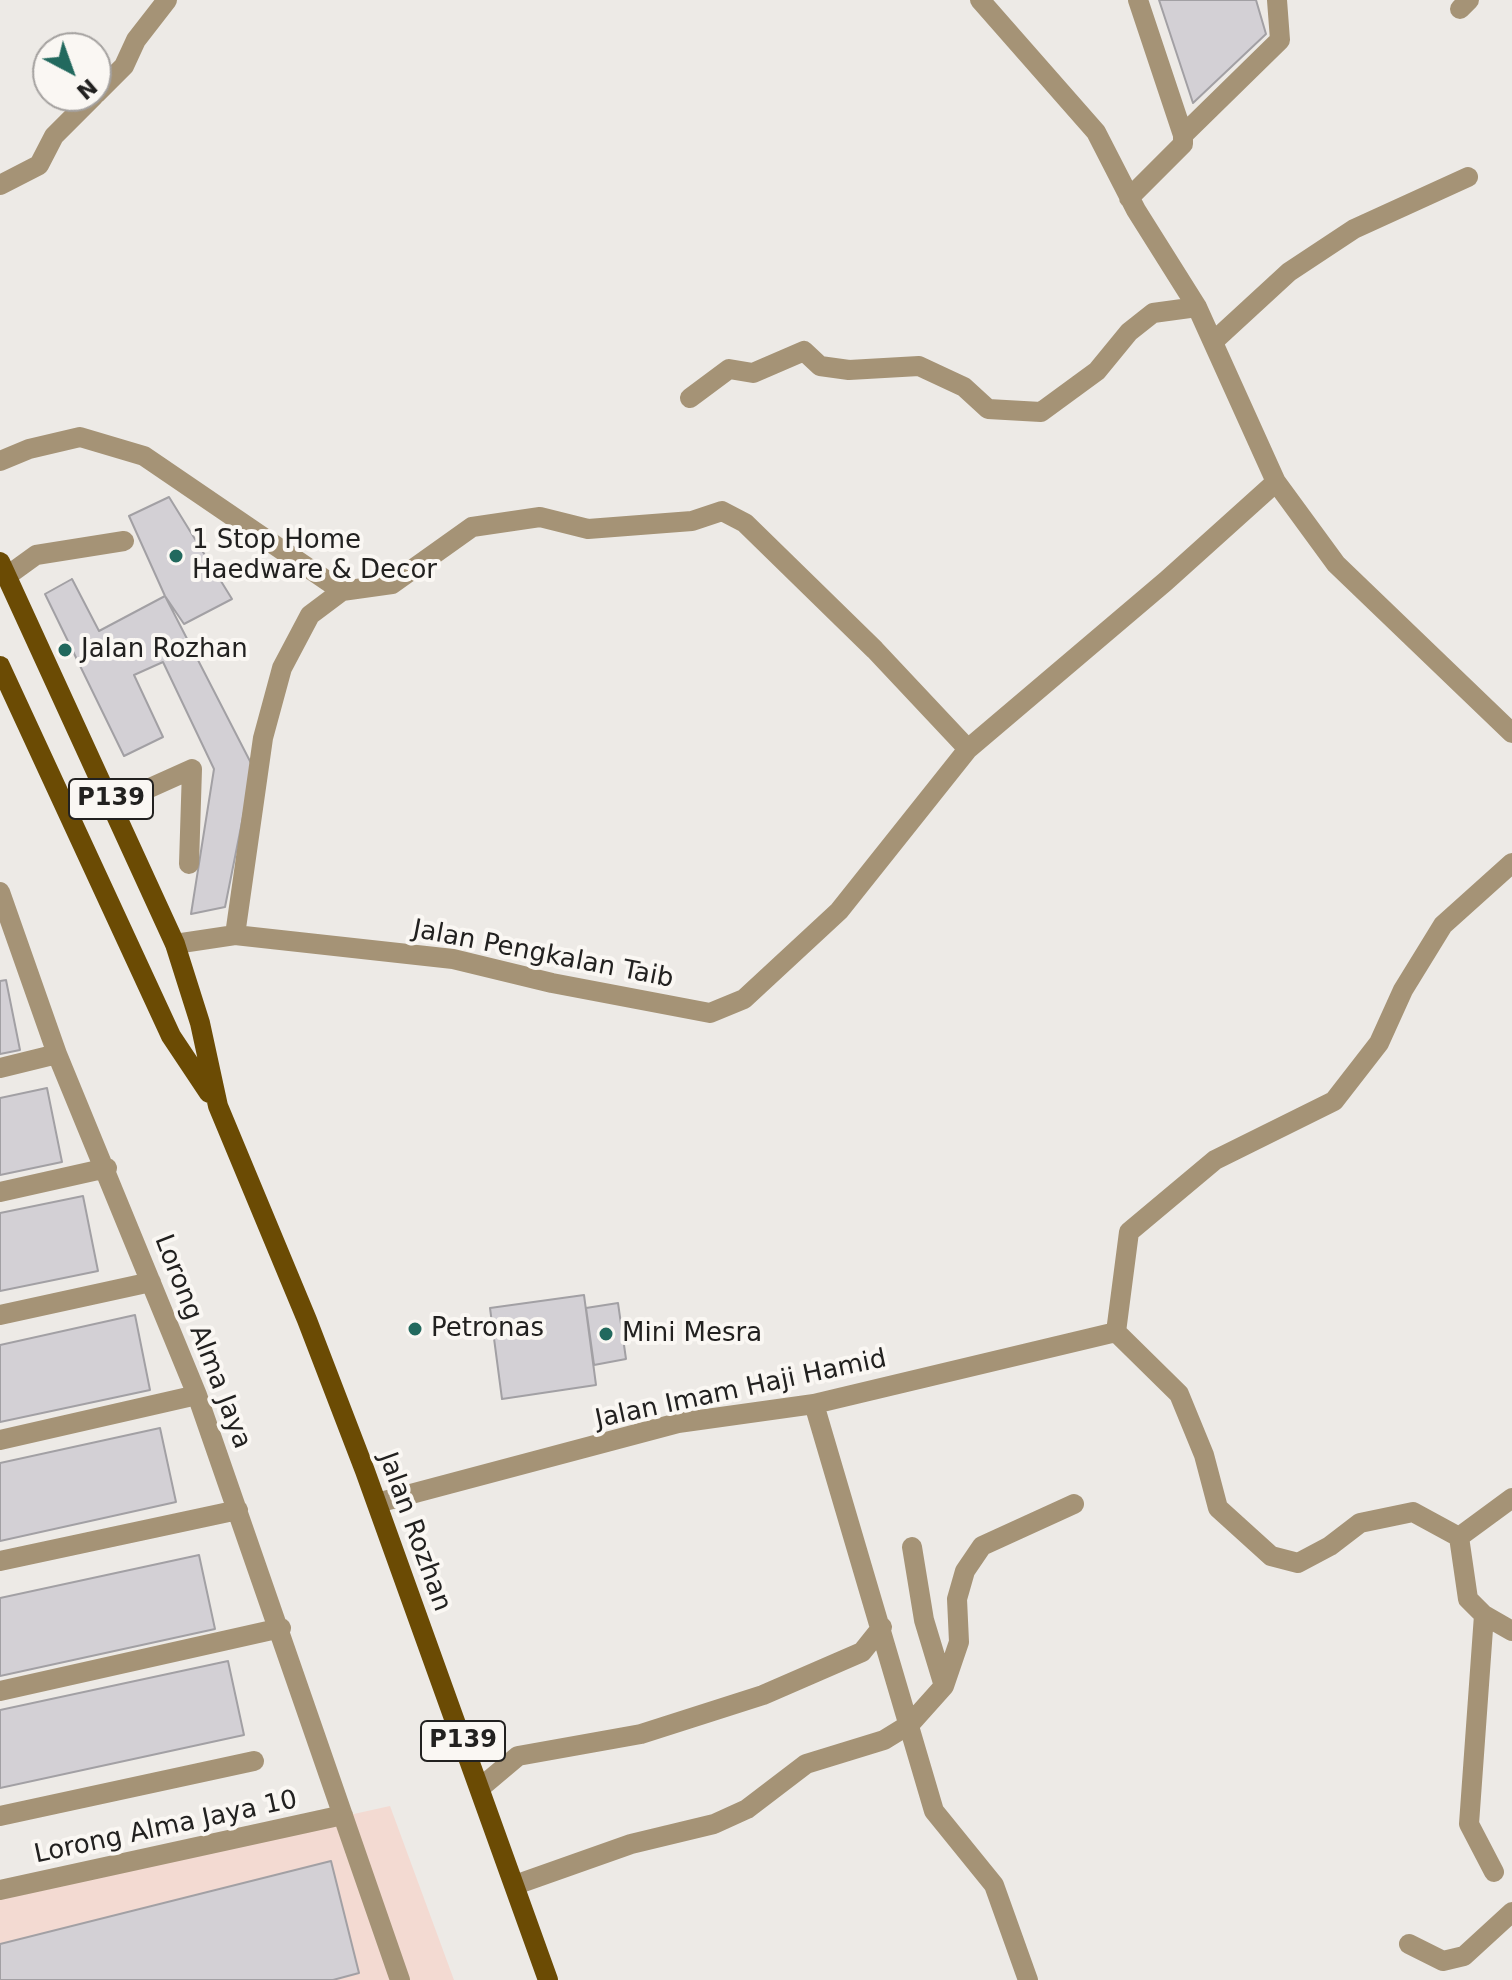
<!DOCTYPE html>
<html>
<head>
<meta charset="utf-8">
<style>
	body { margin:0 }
	#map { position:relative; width:1512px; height:1980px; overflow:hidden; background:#edeae6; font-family:"DejaVu Sans",sans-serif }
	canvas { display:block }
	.north { position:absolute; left:32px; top:32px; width:80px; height:80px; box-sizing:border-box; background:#faf7f3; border:2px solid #a4a19f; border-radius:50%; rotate:139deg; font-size:22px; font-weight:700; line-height:32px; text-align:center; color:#222120 }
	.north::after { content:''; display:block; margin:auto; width:28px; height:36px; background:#22695e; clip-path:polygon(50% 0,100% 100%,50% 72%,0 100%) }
</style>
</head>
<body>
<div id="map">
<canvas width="1512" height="1980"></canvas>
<div class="north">N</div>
</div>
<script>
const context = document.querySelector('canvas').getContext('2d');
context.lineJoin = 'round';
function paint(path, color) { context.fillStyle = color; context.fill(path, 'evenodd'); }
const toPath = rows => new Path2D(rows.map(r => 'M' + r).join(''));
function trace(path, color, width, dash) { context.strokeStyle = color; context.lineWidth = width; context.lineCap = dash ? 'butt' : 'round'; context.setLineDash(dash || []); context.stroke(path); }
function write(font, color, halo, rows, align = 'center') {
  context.font = font + ' "DejaVu Sans",sans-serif'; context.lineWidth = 8; context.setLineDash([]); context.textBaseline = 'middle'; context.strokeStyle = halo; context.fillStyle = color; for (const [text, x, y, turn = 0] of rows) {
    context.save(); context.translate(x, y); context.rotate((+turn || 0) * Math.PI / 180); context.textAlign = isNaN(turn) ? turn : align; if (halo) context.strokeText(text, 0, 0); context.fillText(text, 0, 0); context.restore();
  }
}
paint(toPath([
	[390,1806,454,1980,0,1980,0,1892]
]), '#f3dad2');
const building = toPath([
	[1159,0,1256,0,1266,34,1193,103,1159,0],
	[169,497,232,599,184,624,165,596,129,516,169,497],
	[72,579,99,631,165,596,253,767,225,907,191,914,214,769,163,662,134,675,163,737,124,756,45,594,72,579],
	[6,980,20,1050,0,1054,0,981,6,980],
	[47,1088,62,1162,0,1175,0,1098,47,1088],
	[83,1196,98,1271,0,1291,0,1213,83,1196],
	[584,1295,596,1385,502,1399,490,1308,584,1295],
	[618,1303,626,1359,594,1365,586,1308,618,1303],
	[135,1315,150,1390,0,1422,0,1345,135,1315],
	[160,1428,176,1502,0,1541,0,1463,160,1428],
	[199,1555,215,1629,0,1676,0,1598,199,1555],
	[228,1661,244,1735,0,1788,0,1710,228,1661],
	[331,1861,359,1973,333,1980,0,1980,0,1944,331,1861]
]);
paint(building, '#d3d0d5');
trace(building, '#a2a0a4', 2);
trace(toPath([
	[980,0,1096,132,1136,210,1197,307,1276,482,1336,564,1512,733],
	[1138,0,1183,135],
	[1460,9,1469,0],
	[96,94,124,66,136,40,167,0],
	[0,185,39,165,54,136,94,96],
	[1129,198,1183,144,1183,135,1280,40,1277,0],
	[1214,341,1289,272,1354,229,1468,177],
	[690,398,729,369,753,373,804,351,820,366,849,370,919,366,964,387,988,409,1041,412,1097,371,1129,332,1153,313,1197,307],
	[0,461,29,449,80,437,144,456,342,591],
	[7,576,36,555,124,541],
	[114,804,192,769,189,864],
	[0,892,57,1054,197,1395,400,1980],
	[235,935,263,738,282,668,310,615,342,591,392,584,472,527,540,517,588,529,692,521,722,511,745,523,875,650,968,749],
	[175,944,235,935,453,959,552,983,710,1013,744,999,839,911,968,749,1166,581,1276,482],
	[0,1068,57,1054],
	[0,1192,107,1168],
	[0,1315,151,1282],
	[1116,1332,1129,1232,1215,1160,1334,1101,1379,1043,1403,990,1443,925,1512,863],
	[1116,1332,1179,1394,1204,1455,1218,1508,1271,1556,1298,1563,1330,1546,1360,1523,1413,1512,1459,1537,1512,1498],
	[814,1404,934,1811,994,1885,1028,1980],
	[0,1440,197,1395],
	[377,1503,678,1423,814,1404,1116,1332],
	[1459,1537,1468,1599,1484,1615,1512,1631],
	[912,1547,924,1620,944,1686],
	[0,1561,238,1510],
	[1484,1615,1469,1824,1494,1872],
	[0,1691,281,1628],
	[480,1788,518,1756,641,1734,763,1695,862,1652,882,1627],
	[0,1816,254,1761],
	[515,1885,631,1844,714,1824,747,1809,806,1764,884,1740,910,1724,944,1686,959,1642,957,1599,965,1571,982,1546,1074,1504],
	[0,1890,343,1815],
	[1409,1944,1443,1961,1464,1956,1512,1912]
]), '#a59376', 20);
trace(toPath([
	[0,562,175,944,200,1023,218,1106,307,1320,365,1471,548,1980],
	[0,666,171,1036,209,1093]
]), '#6b4b04', 20);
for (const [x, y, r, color] of [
	[176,556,8,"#22695e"],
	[65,650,8,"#22695e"],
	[415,1329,8,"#22695e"],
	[606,1334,8,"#22695e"]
]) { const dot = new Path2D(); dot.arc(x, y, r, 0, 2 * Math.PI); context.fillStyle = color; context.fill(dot); trace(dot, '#faf7f3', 3); }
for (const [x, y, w] of [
	[111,799,84],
	[463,1741,84]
]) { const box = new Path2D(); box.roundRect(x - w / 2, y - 20, w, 40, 6); context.fillStyle = '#faf7f3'; context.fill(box); trace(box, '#222120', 2); }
write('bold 24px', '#222120', null, [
	["P139",111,799],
	["P139",463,1741]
]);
write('26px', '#222120', '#faf7f3', [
	["1 Stop Home",192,541],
	["Haedware & Decor",192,571],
	["Jalan Rozhan",81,650],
	["Petronas",431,1329],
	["Mini Mesra",622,1334]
], 'left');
write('26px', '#222120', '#faf7f3', [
	["Jalan Pengkalan Taib",543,955,11],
	["Lorong Alma Jaya",202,1342,69],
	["Jalan Imam Haji Hamid",741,1390,-12],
	["Jalan Rozhan",414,1532,70],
	["Lorong Alma Jaya 10",166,1828,-12]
]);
</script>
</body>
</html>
